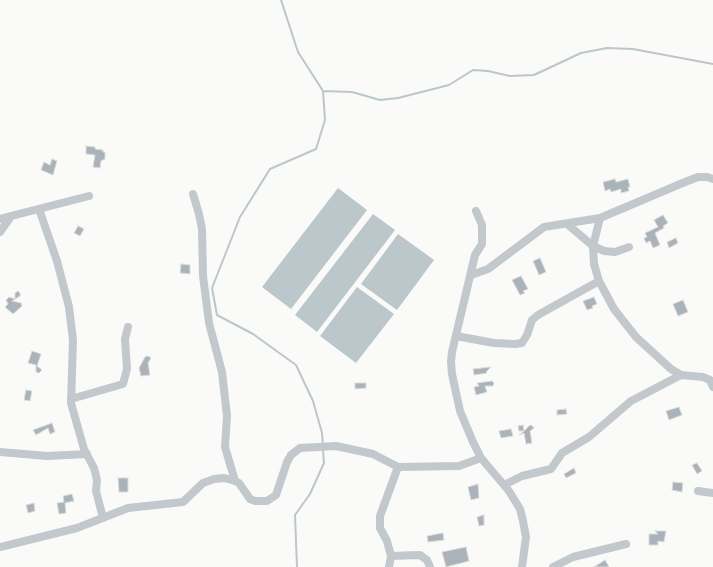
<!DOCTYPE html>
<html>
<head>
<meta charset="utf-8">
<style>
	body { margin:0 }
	canvas { display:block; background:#fafaf8 }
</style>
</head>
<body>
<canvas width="713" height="567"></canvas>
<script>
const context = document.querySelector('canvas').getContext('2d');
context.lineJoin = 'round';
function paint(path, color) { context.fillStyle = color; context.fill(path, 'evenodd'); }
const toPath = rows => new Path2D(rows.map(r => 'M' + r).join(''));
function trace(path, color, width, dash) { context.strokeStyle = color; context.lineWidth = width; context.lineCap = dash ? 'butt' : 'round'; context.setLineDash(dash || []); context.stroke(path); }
paint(toPath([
	[338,188,367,210,291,309,262,287],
	[373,214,395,230,317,332,295,315],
	[398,234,434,260,397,310,361,284],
	[357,287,394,314,356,363,320,336]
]), '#bbc7cb');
trace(toPath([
	[281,0,298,52,323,91,325,120,316,149,270,169,240,217,212,288,217,315,253,334,296,365,313,401,322,433,323,446],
	[323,91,352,92,380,100,398,98,449,85,473,70,488,71,510,76,534,75,581,53,607,48,633,49,713,64],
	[297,567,295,515,310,494,324,463,323,450]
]), '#bbc7cb', 2);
const building = toPath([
	[86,146,95,147,95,149,103,150,103,152,105,152,105,159,101,161,100,168,93,167,95,155,86,154,86,146],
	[52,159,57,161,53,175,41,170,44,162,50,165,52,159],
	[615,179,616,182,628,179,630,187,628,187,629,191,621,193,621,189,611,192,610,189,605,191,603,182,615,179],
	[663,215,668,223,663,226,664,228,655,233,660,245,653,248,650,241,646,243,644,238,647,237,645,233,658,227,654,220,663,215],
	[78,226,84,229,80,236,74,233,78,226],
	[676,238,678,243,669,248,667,242,676,238],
	[540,258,546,272,539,275,533,261,540,258],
	[181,264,190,265,190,274,180,273,181,264],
	[521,276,528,289,523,291,525,293,520,295,512,280,521,276],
	[18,291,20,293,20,296,12,301,21,303,22,306,13,314,5,307,8,304,6,300,9,297,15,299,15,293,18,291],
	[594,297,597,304,592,306,593,308,587,310,583,301,594,297],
	[683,300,688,312,678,316,673,304,683,300],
	[32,351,41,354,37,366,42,370,39,373,36,372,36,365,28,363,32,351],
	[148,356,151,358,148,363,150,375,141,376,139,368,145,357,148,356],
	[491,367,486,372,487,373,474,375,473,369,491,367],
	[492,381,494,383,493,386,485,386,487,392,476,395,474,387,479,386,477,383,492,381],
	[355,383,366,383,366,388,355,389,355,383],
	[26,390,32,391,30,401,24,400,26,390],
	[679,407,682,415,669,420,666,411,679,407],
	[566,409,567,414,557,415,557,410,566,409],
	[52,423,55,432,50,434,48,428,36,435,33,430,52,423],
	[523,425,524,431,530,425,534,427,533,429,530,431,532,443,526,444,524,433,519,435,524,431,519,431,518,426,523,425],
	[511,429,513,436,501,438,499,431,511,429],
	[697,463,702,471,697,474,692,465,697,463],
	[574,468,576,473,566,478,564,474,574,468],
	[118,478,128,478,128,492,119,492,118,478],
	[673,482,683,483,682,492,672,490,673,482],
	[478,484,479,498,471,500,468,487,478,484],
	[72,494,74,501,65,503,66,513,59,514,57,503,64,502,63,496,72,494],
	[34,503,35,511,28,513,26,505,34,503],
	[484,515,484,525,479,526,477,517,484,515],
	[655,531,666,531,664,542,658,541,658,545,649,545,649,534,658,534,655,531],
	[443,533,444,540,428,542,427,536,443,533],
	[466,547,469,561,446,567,442,552,466,547],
	[605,560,609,567,594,567,605,560]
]);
paint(building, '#aab3b9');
trace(building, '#dcdcda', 1);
trace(toPath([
	[193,194,199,214,202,229,203,276,209,323,222,372,227,416,225,447,235,481],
	[39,209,57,261,69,307,73,340,71,403,84,449,94,468,97,480,96,491,103,518],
	[476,211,482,225,482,244,475,255,452,352,451,362,452,374,460,411,473,442,481,458,509,491,520,509,523,521,526,537,522,567],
	[600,218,593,246,594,264,599,281,614,309,636,337,671,369,681,375,703,377,710,380,713,387],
	[0,219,89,196],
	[567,224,593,246,604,251,615,252,629,247],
	[0,232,10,218],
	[471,275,488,269,544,227,600,218,685,182,698,177,707,177,713,179],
	[456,336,494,343,515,344,522,343,527,335,532,320,538,315,599,281],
	[71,399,123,384,127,369,125,339,128,327],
	[0,452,47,456,87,454],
	[504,485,522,476,551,469,562,453,589,437,631,401,681,375],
	[698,491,713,493],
	[0,547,77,528,128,508,183,502,203,483,214,479,224,478,235,481,239,483,250,499,255,501,267,501,276,495,287,462,291,455,300,448,336,446,373,454,398,467,459,466,481,458],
	[391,556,420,555,427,560,430,567],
	[389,567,391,556,387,541,380,528,380,516,398,467],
	[553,567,573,557,626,544]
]), '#c3c8cc', 8);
</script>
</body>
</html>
